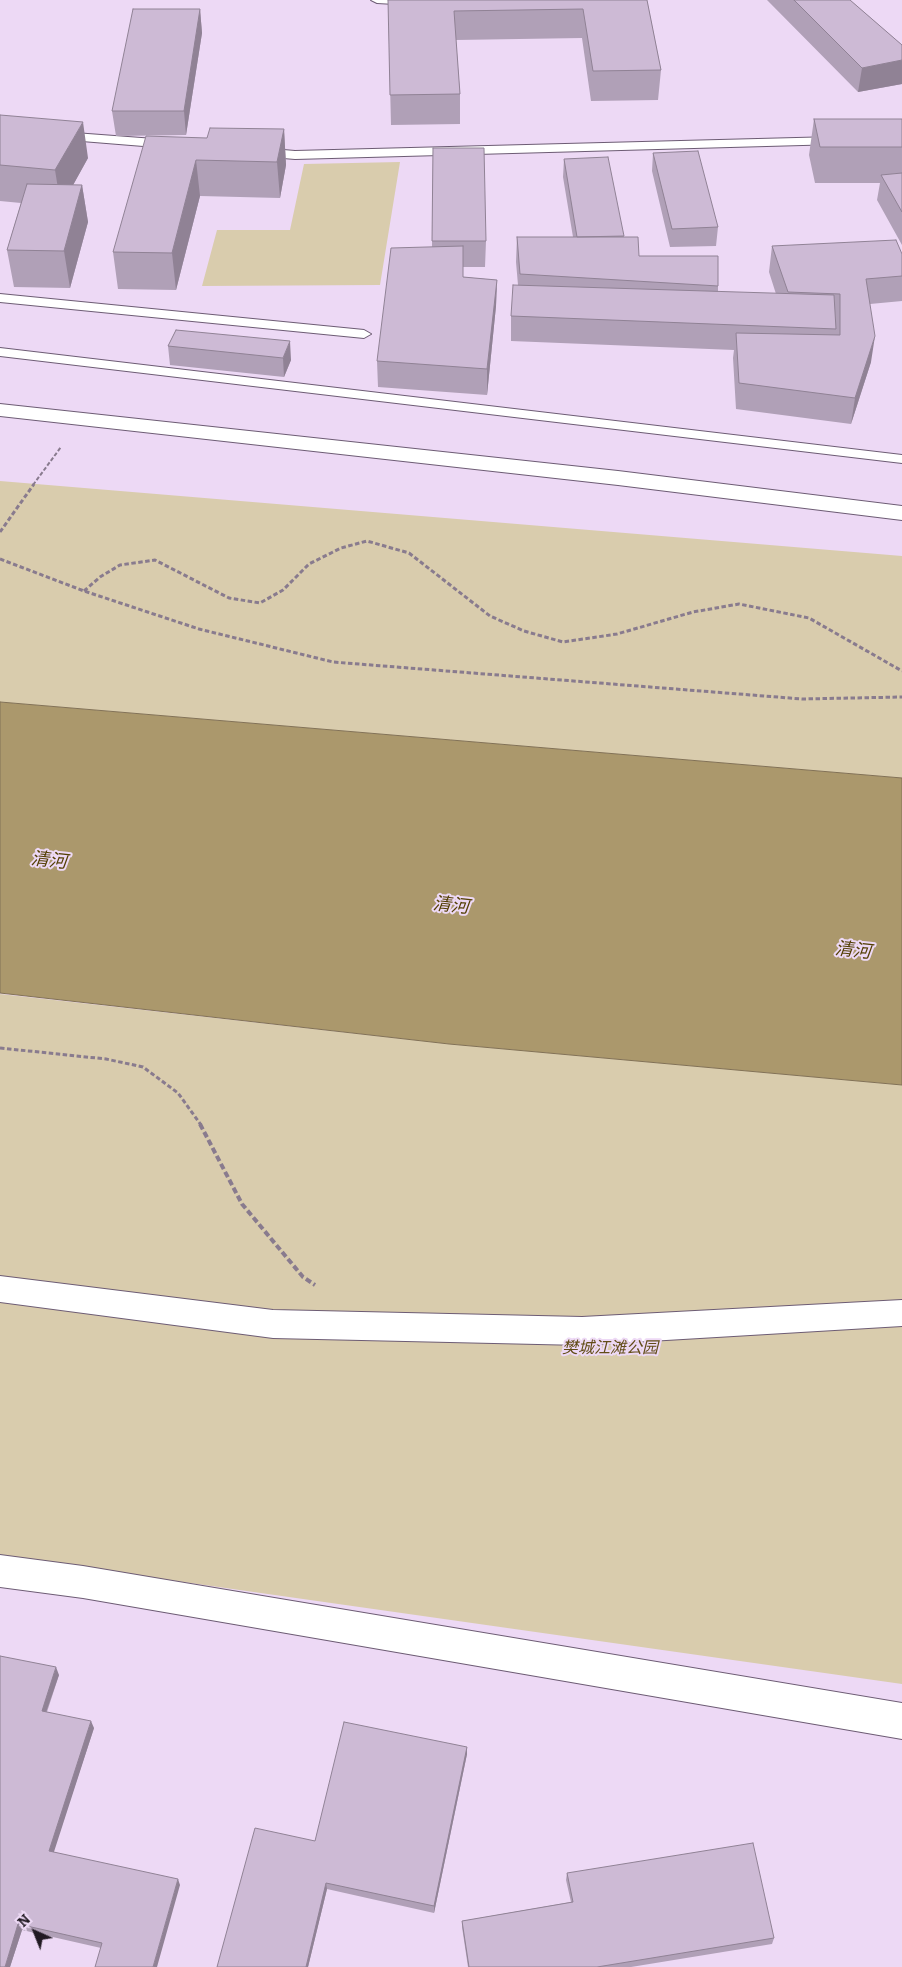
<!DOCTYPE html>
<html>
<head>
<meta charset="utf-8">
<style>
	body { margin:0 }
	#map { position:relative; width:902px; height:1967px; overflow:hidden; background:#edd9f5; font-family:Bitter,serif }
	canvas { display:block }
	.north { position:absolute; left:10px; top:1907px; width:50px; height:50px; -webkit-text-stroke:4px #edd9f5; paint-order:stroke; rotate:316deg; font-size:14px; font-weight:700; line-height:20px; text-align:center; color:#211a23 }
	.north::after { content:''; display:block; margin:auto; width:18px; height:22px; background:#211a23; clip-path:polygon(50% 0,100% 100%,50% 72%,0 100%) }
</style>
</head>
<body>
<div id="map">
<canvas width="902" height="1967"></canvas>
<div class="north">N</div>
</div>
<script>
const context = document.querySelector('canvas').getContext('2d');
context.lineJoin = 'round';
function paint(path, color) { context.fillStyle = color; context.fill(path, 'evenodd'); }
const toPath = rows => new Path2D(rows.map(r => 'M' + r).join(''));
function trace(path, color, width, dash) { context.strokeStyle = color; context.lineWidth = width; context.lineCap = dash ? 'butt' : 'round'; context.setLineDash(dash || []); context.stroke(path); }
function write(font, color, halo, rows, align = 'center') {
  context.font = font + ' Bitter,"Noto Sans SC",serif'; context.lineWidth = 4; context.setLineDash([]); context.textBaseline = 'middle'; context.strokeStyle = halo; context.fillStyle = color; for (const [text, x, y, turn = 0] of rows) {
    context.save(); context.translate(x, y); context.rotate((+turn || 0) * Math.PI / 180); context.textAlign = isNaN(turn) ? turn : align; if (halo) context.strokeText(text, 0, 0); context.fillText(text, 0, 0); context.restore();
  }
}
paint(toPath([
	[400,162,380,285,202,286,217,230,290,230,304,164],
	[0,481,902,556,902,778,0,702],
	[0,994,449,1044,902,1085,902,1684,0,1556]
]), '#d9ccad');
const water = toPath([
	[0,702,902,778,902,1085,449,1044,0,993,0,702]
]);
paint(water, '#ab986c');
trace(water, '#827256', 1);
const service = toPath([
	[371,0,417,0,419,2,413,5,377,3,371,0],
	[61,132,168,140,174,144,168,148,57,139,55,136,61,132],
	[835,137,841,141,839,144,295,159,260,156,254,152,260,148,295,151,835,137],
	[0,294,364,330,371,334,364,338,0,302,0,294],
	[0,348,902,455,902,463,0,356,0,348]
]);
const minor = toPath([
	[0,404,618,471,902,506,902,520,618,485,0,416,0,404]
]);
const tertiary = toPath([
	[0,1276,273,1310,582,1317,902,1300,902,1326,582,1345,273,1338,0,1302,0,1276],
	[0,1555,83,1566,902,1703,902,1739,83,1598,0,1587,0,1555]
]);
trace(service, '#6d5c74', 2);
trace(minor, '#6d5c74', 2);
trace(tertiary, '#6d5c74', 2);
trace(toPath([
	[33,485,61,447]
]), '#897b8e', 2, [4, 2]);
trace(toPath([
	[0,532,34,484],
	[0,559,84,591,199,629,333,662,802,699,902,697],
	[84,591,100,577,120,565,155,560,229,598,260,603,283,590,309,564,341,548,367,541,409,553,490,616,524,631,563,642,617,634,693,612,739,604,809,618,902,671],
	[0,1048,106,1059,143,1067,178,1093,201,1125]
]), '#897b8e', 3, [4.5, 2.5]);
trace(toPath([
	[200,1124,242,1204,303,1277,315,1285]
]), '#897b8e', 4, [6, 3]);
paint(service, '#fff');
paint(minor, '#fff');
paint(tertiary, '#fff');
paint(toPath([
	[388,0,647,0,661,70,658,100,591,101,582,38,456,40,460,94,460,124,391,125],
	[767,0,850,0,902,45,902,84,858,92],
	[200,9,202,33,186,135,116,136,112,111],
	[0,115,88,158,73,185,82,185,88,222,70,288,14,287,7,250,21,203,0,201],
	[814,119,902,119,902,245,877,200,880,183,815,183,809,155],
	[284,129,286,165,280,198,200,196,176,290,118,289,113,252,207,138],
	[433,148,486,241,485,267,463,267,463,277,497,280,496,306,487,395,378,387,377,361,432,247],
	[653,153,718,227,716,246,670,247,652,171],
	[564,159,639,256,718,286,718,292,776,294,769,272,772,246,902,254,902,301,870,304,871,362,851,424,736,409,733,358,734,350,511,341,511,316,518,285,516,262,517,237,573,237,563,177],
	[176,330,291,360,284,377,170,365,168,346],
	[0,1656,59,1675,47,1712,94,1728,53,1852,180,1885,101,1948,22,1930,10,1967],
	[467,1747,467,1754,434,1913,327,1889,308,1967,217,1967,315,1841],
	[567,1873,774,1938,772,1944,631,1967,468,1967,462,1927,462,1921,571,1902,566,1880]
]), '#b0a0b7');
paint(toPath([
	[200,9,202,33,186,135,184,111],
	[902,60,902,84,858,92,862,68],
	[83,122,88,158,61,207,55,170],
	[284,129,286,165,280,198,277,162],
	[196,160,200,196,176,290,172,253],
	[82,185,88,222,70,288,64,251],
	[497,280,496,306,487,395,487,369],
	[875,336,871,362,851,424,855,398],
	[290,341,291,360,284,377,283,358],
	[56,1667,59,1675,44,1718,42,1711],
	[91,1721,94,1728,52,1858,49,1851],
	[467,1747,467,1754,434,1913,434,1906],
	[178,1879,180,1885,157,1967,153,1967],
	[326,1883,327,1889,308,1967,306,1967],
	[18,1924,22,1930,10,1967,5,1967]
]), '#908295');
const building = toPath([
	[388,0,647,0,661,70,593,71,583,9,454,11,460,94,390,95,388,0],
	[794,0,850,0,902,45,902,60,862,68,794,0],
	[133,9,200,9,184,111,112,111,133,9],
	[0,115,83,122,55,170,0,165,0,115],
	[814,119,902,119,902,147,820,147,814,119],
	[210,128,284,129,277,162,196,160,172,253,113,252,146,136,207,138,210,128],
	[433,148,484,148,486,241,432,241,433,148],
	[698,151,718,227,672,229,653,153,698,151],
	[608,157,624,236,577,237,564,159,608,157],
	[902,173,902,212,881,175,902,173],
	[27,184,82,185,64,251,7,250,27,184],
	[517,237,638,237,639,256,718,256,718,286,520,274,517,237],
	[896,240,902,254,902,276,866,279,875,336,855,398,739,383,736,333,840,335,840,294,788,292,772,246,896,240],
	[463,246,463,277,497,280,487,369,377,361,391,248,463,246],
	[513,285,834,295,836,329,511,316,513,285],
	[176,330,290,341,283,358,168,346,176,330],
	[0,1656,56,1667,42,1711,91,1721,49,1851,178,1879,153,1967,95,1967,102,1943,18,1924,5,1967,0,1967,0,1656],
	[344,1722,467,1747,434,1906,326,1883,306,1967,217,1967,255,1828,315,1841,344,1722],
	[753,1843,774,1938,597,1967,469,1967,462,1921,573,1902,567,1873,753,1843]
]);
paint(building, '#cdbad5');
trace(building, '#908295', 1);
write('italic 16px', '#624d18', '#edd9f5', [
	["樊城江滩公园",610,1349]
]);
write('italic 18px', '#533f04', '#edd9f5', [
	["清河",49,861,6],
	["清河",451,906,6],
	["清河",853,951,6]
]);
</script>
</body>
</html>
